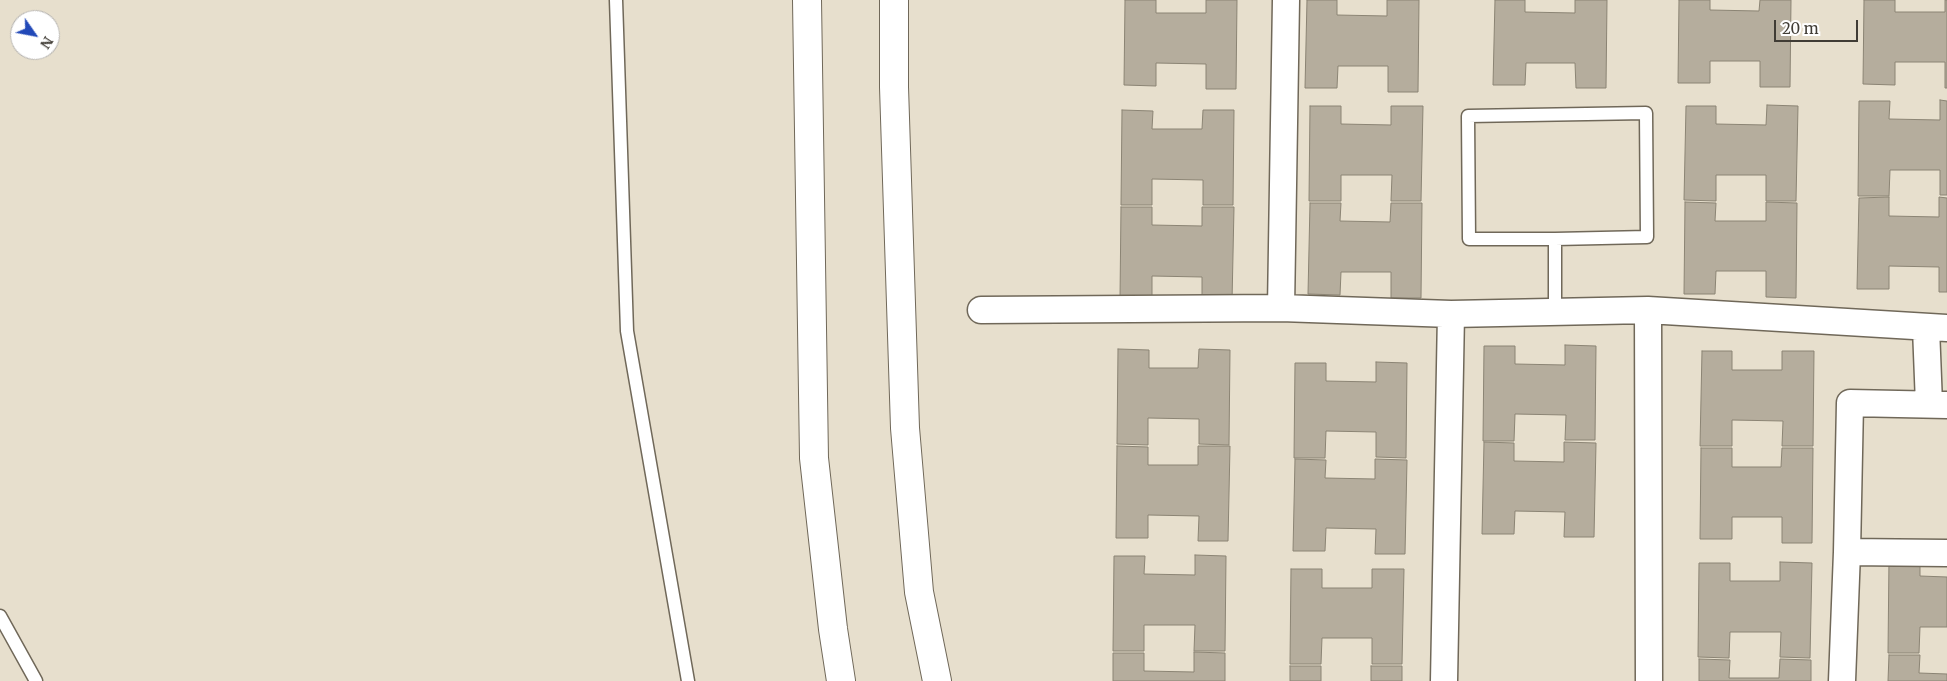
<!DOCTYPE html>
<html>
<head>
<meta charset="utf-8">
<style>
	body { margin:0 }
	#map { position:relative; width:1947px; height:681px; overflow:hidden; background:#e7dfcd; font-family:Merriweather,serif }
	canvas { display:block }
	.north { position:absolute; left:10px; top:10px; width:50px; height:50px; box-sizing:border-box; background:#fff; border:1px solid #b3b1ae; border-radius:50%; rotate:123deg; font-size:14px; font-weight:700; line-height:20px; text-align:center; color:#403c35 }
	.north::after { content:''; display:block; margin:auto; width:18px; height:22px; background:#2249b8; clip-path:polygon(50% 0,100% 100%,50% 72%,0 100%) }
	.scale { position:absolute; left:1774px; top:20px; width:84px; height:22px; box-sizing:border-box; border:2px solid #403c35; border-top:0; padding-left:6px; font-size:15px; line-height:18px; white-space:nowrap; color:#403c35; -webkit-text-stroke:4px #fff; paint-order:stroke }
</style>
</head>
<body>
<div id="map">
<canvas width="1947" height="681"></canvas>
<div class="north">N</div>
<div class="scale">20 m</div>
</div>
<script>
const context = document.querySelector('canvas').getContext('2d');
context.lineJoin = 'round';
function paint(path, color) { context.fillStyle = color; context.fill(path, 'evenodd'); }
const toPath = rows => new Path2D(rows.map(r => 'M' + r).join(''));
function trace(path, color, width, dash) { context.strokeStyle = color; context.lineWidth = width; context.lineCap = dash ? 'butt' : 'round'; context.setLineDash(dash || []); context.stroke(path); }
const building = toPath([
	[1125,0,1156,0,1156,13,1206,13,1206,0,1237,0,1236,89,1206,89,1206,64,1156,63,1156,86,1124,85,1125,0],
	[1307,0,1337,0,1337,15,1387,16,1387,0,1419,0,1418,92,1388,92,1388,66,1338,66,1337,88,1305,88,1307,0],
	[1495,0,1525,0,1525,12,1575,13,1575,0,1607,0,1606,88,1576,88,1575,63,1526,63,1525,85,1493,85,1495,0],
	[1679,0,1710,0,1710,10,1759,11,1760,0,1791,0,1790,87,1760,87,1760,61,1710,61,1710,83,1678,83,1679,0],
	[1864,0,1895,0,1895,12,1945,12,1945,0,1947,0,1947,88,1945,88,1945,62,1895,62,1895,85,1863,84,1864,0],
	[1940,100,1947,101,1947,195,1940,195,1940,170,1890,170,1889,196,1858,196,1859,101,1890,101,1889,119,1940,120,1940,100],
	[1767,105,1798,106,1796,201,1766,201,1766,175,1716,175,1716,201,1684,200,1686,106,1716,106,1716,124,1766,125,1767,105],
	[1310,106,1341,106,1341,124,1391,125,1391,106,1423,106,1421,201,1391,201,1392,175,1341,175,1341,201,1309,201,1310,106],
	[1122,110,1153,111,1152,129,1202,129,1203,110,1234,110,1233,205,1203,205,1203,180,1152,179,1152,205,1121,205,1122,110],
	[1889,197,1889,216,1939,217,1939,197,1947,198,1947,292,1939,292,1939,267,1889,266,1889,289,1857,289,1859,198,1889,197],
	[1685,202,1716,203,1715,221,1766,221,1766,202,1797,203,1796,298,1766,297,1766,271,1716,271,1715,294,1684,294,1685,202],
	[1310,203,1341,203,1340,221,1390,222,1391,203,1422,203,1421,298,1391,298,1391,272,1341,272,1340,295,1308,294,1310,203],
	[1121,207,1152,207,1152,225,1202,226,1202,207,1234,207,1232,302,1202,302,1202,277,1152,276,1152,299,1120,298,1121,207],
	[1565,345,1596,346,1595,440,1565,440,1566,415,1515,414,1514,441,1483,441,1484,346,1515,346,1515,364,1565,365,1565,345],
	[1118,349,1149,350,1149,368,1198,368,1199,349,1230,350,1229,445,1199,444,1199,419,1148,418,1148,445,1117,444,1118,349],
	[1702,351,1732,351,1732,370,1782,370,1782,351,1814,351,1813,446,1782,446,1783,421,1732,420,1732,446,1700,446,1702,351],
	[1376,362,1407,363,1406,458,1376,457,1376,432,1326,431,1325,458,1294,458,1295,363,1326,363,1326,381,1376,382,1376,362],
	[1484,442,1514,443,1514,461,1564,462,1564,442,1596,443,1594,537,1564,537,1565,512,1515,511,1514,534,1482,534,1484,442],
	[1117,446,1148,447,1148,465,1198,465,1198,446,1230,446,1228,541,1198,541,1199,516,1148,515,1148,538,1116,538,1117,446],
	[1701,448,1732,448,1732,467,1781,467,1782,448,1813,448,1812,543,1782,543,1782,517,1732,517,1732,539,1700,539,1701,448],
	[1295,459,1326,460,1325,478,1375,479,1375,459,1407,460,1405,554,1375,554,1376,529,1326,528,1325,551,1293,551,1295,459],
	[1195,555,1226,556,1225,651,1194,651,1195,625,1144,625,1144,651,1113,651,1114,556,1145,556,1144,574,1195,575,1195,555],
	[1889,558,1920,558,1920,576,1947,577,1947,627,1920,627,1919,653,1888,653,1889,558],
	[1780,562,1812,563,1810,658,1780,657,1781,632,1730,632,1729,658,1698,657,1699,563,1730,563,1730,581,1780,581,1780,562],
	[1291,569,1322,569,1322,588,1372,588,1372,569,1404,569,1402,664,1372,664,1372,638,1322,638,1321,664,1290,664,1291,569],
	[1194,652,1225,653,1225,681,1113,681,1113,653,1144,653,1144,671,1194,672,1194,652],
	[1889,655,1920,655,1919,673,1947,674,1947,681,1888,681,1889,655],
	[1699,659,1730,660,1729,678,1779,678,1780,659,1811,660,1811,681,1699,681,1699,659],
	[1290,666,1321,666,1321,681,1290,681,1290,666],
	[1371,666,1402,666,1402,681,1371,681,1371,666]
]);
paint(building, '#b5ad9d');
trace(building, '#8b8474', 1);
const service = toPath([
	[616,0,627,331,688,681],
	[1555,312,1555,239,1647,237,1646,113,1468,116,1469,239,1555,239],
	[0,616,36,681]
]);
const minor = toPath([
	[1281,308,1286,0],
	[981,310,1281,308,1451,314,1648,310,1947,328],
	[1648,310,1649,681],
	[1926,328,1929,404],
	[1947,405,1850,403,1847,552,1947,553],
	[1444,681,1451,314],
	[1842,681,1847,552]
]);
const tertiary = toPath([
	[807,0,814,458,833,629,841,681],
	[894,0,894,87,905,428,919,592,937,681]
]);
trace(service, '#706859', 15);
trace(minor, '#706859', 29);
trace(tertiary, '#706859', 30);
trace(service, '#fff', 12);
trace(minor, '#fff', 26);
trace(tertiary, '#fff', 28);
</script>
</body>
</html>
